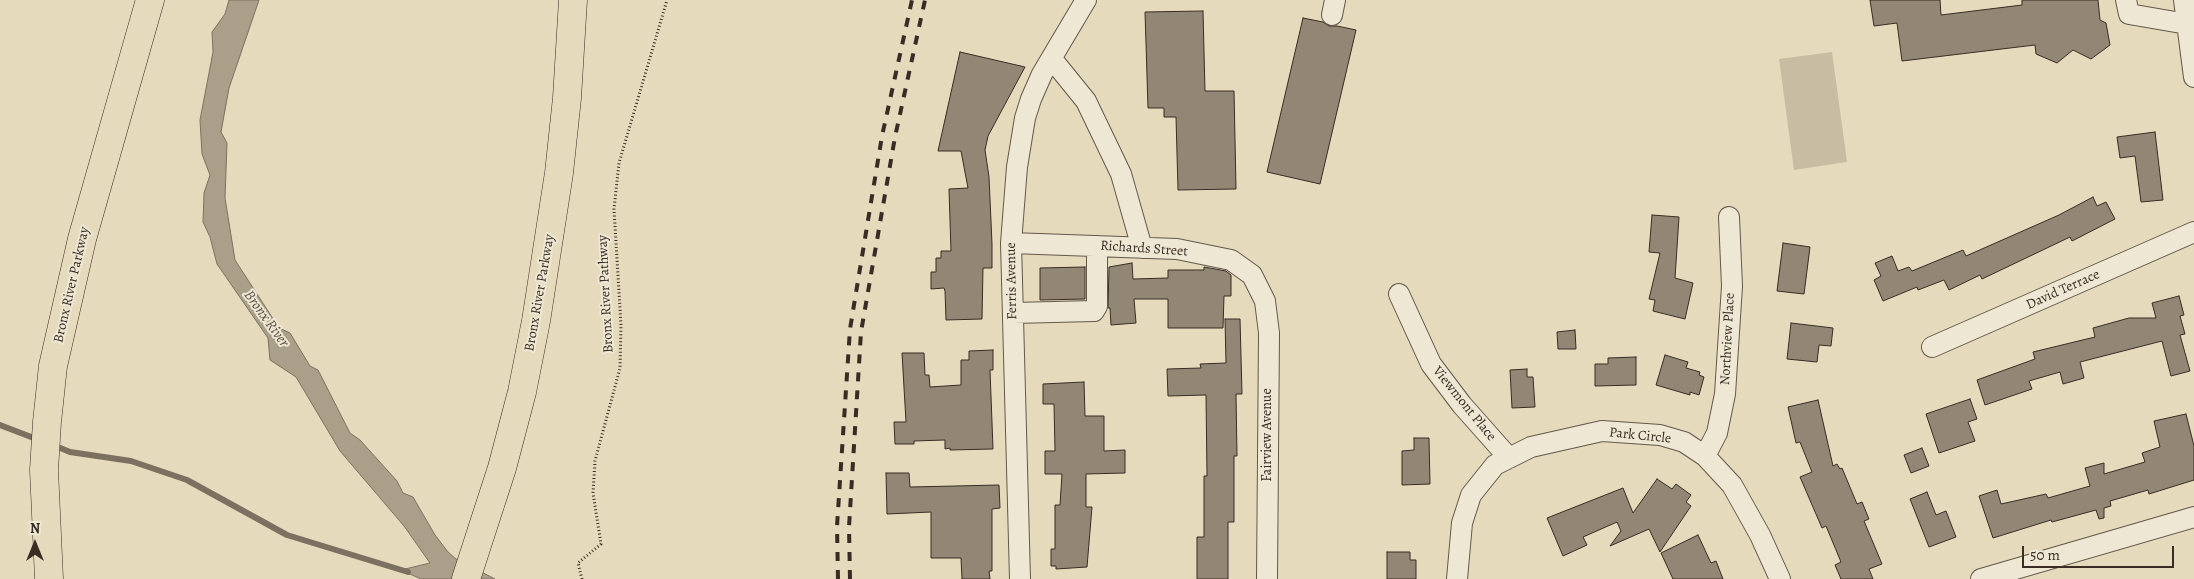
<!DOCTYPE html>
<html>
<head>
<meta charset="utf-8">
<style>
	body { margin:0 }
	#map { position:relative; width:2194px; height:579px; overflow:hidden; background:#e5dabc; font-family:Alegreya,serif }
	canvas { display:block }
	.north { position:absolute; left:10px; top:519px; width:50px; height:50px; -webkit-text-stroke:4px #eee7d3; paint-order:stroke; rotate:0deg; font-size:14px; font-weight:700; line-height:20px; text-align:center; color:#382c25 }
	.north::after { content:''; display:block; margin:auto; width:18px; height:22px; background:#382c25; clip-path:polygon(50% 0,100% 100%,50% 72%,0 100%) }
	.scale { position:absolute; left:2022px; top:546px; width:152px; height:22px; box-sizing:border-box; border:2px solid #382c25; border-top:0; padding-left:6px; font-size:15px; line-height:18px; white-space:nowrap; color:#382c25; -webkit-text-stroke:4px #eee7d3; paint-order:stroke }
</style>
</head>
<body>
<div id="map">
<canvas width="2194" height="579"></canvas>
<div class="north">N</div>
<div class="scale">50 m</div>
</div>
<script>
const context = document.querySelector('canvas').getContext('2d');
context.lineJoin = 'round';
function paint(path, color) { context.fillStyle = color; context.fill(path, 'evenodd'); }
const toPath = rows => new Path2D(rows.map(r => 'M' + r).join(''));
function trace(path, color, width, dash) { context.strokeStyle = color; context.lineWidth = width; context.lineCap = dash ? 'butt' : 'round'; context.setLineDash(dash || []); context.stroke(path); }
function write(font, color, halo, rows, align = 'center') {
  context.font = font + ' Alegreya,serif'; context.lineWidth = 4; context.setLineDash([]); context.textBaseline = 'middle'; context.strokeStyle = halo; context.fillStyle = color; for (const [text, x, y, turn = 0] of rows) {
    context.save(); context.translate(x, y); context.rotate((+turn || 0) * Math.PI / 180); context.textAlign = isNaN(turn) ? turn : align; if (halo) context.strokeText(text, 0, 0); context.fillText(text, 0, 0); context.restore();
  }
}
paint(toPath([
	[1832,52,1847,162,1794,170,1779,59]
]), '#c8bca2');
const water = toPath([
	[229,0,259,0,229,88,221,132,227,143,225,198,235,260,279,328,290,333,310,366,318,370,350,433,360,440,397,481,403,493,413,497,435,535,448,552,456,559,495,579,421,579,401,570,430,563,404,526,340,451,296,377,270,360,268,338,217,264,210,237,203,222,204,193,210,175,202,154,200,120,213,52,212,32,225,14,229,0]
]);
paint(water, '#aa9f89');
trace(water, '#7c7161', 1);
trace(toPath([
	[0,425,39,440],
	[53,445,70,452,131,461,187,480,287,535,408,572]
]), '#7c7161', 6);
const building = toPath([
	[1870,0,1940,0,1941,15,2022,5,2022,0,2098,0,2100,20,2106,23,2110,45,2091,59,2073,50,2057,63,2036,54,2035,45,1902,61,1897,23,1874,26,1870,0],
	[1203,11,1205,91,1234,91,1236,189,1178,190,1176,117,1164,117,1164,108,1148,108,1145,12,1203,11],
	[1303,18,1323,22,1329,26,1337,26,1356,30,1320,184,1267,172,1303,18],
	[960,52,1025,67,988,136,985,150,989,177,992,244,992,268,983,268,982,319,946,320,945,291,944,288,931,289,931,272,936,272,936,258,941,258,941,251,951,251,949,189,968,188,961,151,938,151,960,52],
	[2155,132,2163,200,2141,202,2135,156,2120,158,2117,137,2155,132],
	[2093,197,2097,206,2106,202,2115,219,2072,241,2070,237,1982,279,1980,275,1949,290,1944,280,1918,290,1917,287,1883,301,1874,280,1881,276,1875,263,1892,256,1898,271,1909,267,1912,271,1963,250,1966,256,2059,215,2093,197],
	[1652,215,1679,217,1675,278,1693,283,1685,319,1653,311,1655,300,1649,299,1660,253,1649,252,1652,215],
	[1783,243,1810,247,1804,294,1777,291,1783,243],
	[1132,263,1133,279,1168,278,1168,270,1204,270,1204,267,1226,271,1231,275,1231,296,1224,296,1223,328,1168,328,1168,299,1134,299,1136,323,1111,325,1110,308,1108,308,1109,267,1132,263],
	[1085,267,1085,299,1040,300,1040,268,1085,267],
	[2179,296,2184,315,2180,316,2185,334,2180,335,2190,371,2171,376,2162,341,2080,362,2084,378,2063,384,2060,372,2029,381,2032,389,1985,405,1977,380,2035,359,2033,352,2095,337,2093,328,2129,318,2156,318,2152,303,2179,296],
	[1225,319,1240,319,1242,394,1236,394,1237,456,1234,456,1234,522,1228,522,1228,579,1197,579,1197,537,1204,537,1204,476,1207,476,1206,395,1168,396,1167,369,1201,368,1200,364,1226,363,1225,319],
	[1791,323,1833,328,1831,346,1819,345,1817,362,1787,359,1791,323],
	[1575,330,1576,349,1558,349,1557,332,1575,330],
	[993,350,993,370,990,370,993,449,950,450,950,448,945,449,945,440,914,441,914,444,895,444,894,422,906,422,902,353,924,353,925,375,929,375,930,387,961,385,961,360,969,360,969,351,993,350],
	[1665,355,1688,362,1686,368,1700,372,1699,375,1704,377,1699,395,1690,392,1690,395,1656,385,1665,355],
	[1636,357,1636,385,1595,386,1595,364,1608,364,1608,358,1636,357],
	[1527,369,1527,377,1533,377,1535,407,1512,408,1510,370,1527,369],
	[1084,382,1085,416,1104,416,1104,451,1125,450,1125,473,1086,474,1086,507,1092,507,1087,567,1056,569,1056,566,1051,566,1051,549,1055,549,1055,505,1060,505,1062,474,1045,474,1045,451,1055,451,1054,404,1043,404,1043,384,1084,382],
	[1970,399,1977,419,1968,422,1975,441,1939,453,1926,414,1970,399],
	[1818,400,1833,466,1837,464,1840,469,1842,468,1857,504,1862,502,1869,519,1864,521,1882,564,1869,569,1873,579,1841,579,1835,565,1841,562,1826,526,1822,528,1800,477,1812,472,1800,442,1796,443,1788,407,1818,400],
	[2186,414,2194,446,2194,480,2149,494,2148,490,2110,501,2111,506,2104,508,2104,518,2099,519,2096,510,2052,522,2051,520,1993,538,1979,496,1997,490,2001,504,2046,494,2048,498,2090,486,2085,468,2104,463,2104,474,2145,462,2142,453,2160,447,2154,421,2186,414],
	[1414,438,1429,438,1430,484,1402,485,1402,451,1414,450,1414,438],
	[1922,448,1929,466,1911,473,1904,455,1922,448],
	[886,473,909,473,910,487,999,485,1000,508,992,509,992,571,989,571,990,579,962,579,961,558,931,558,931,512,887,514,886,473],
	[1657,479,1672,489,1676,484,1691,495,1686,502,1691,506,1660,552,1649,529,1610,546,1621,531,1617,522,1583,537,1587,545,1563,556,1547,518,1623,488,1633,513,1657,479],
	[1927,492,1936,515,1946,511,1956,537,1929,547,1910,499,1927,492],
	[1698,535,1711,563,1716,561,1723,579,1673,579,1661,553,1698,535],
	[1387,552,1410,552,1410,560,1416,560,1416,579,1387,579,1387,552]
]);
paint(building, '#928674');
trace(building, '#382c25', 1);
const minor = toPath([
	[2126,0,2129,14,2187,24],
	[2184,0,2194,77],
	[1332,15,1335,0],
	[1052,59,1086,101,1121,174,1142,248],
	[1011,243,1177,249,1231,260,1252,275,1265,301,1269,333,1267,579],
	[1399,294,1431,364,1462,405,1509,458],
	[1013,313,1094,311,1097,306,1097,246],
	[1932,347,2194,232],
	[1705,456,1717,433,1725,394,1732,286,1729,217],
	[1020,579,1011,243,1017,167,1025,118,1031,99,1042,74,1086,0],
	[1457,579,1462,523,1471,495,1495,465,1531,447,1602,431,1660,435,1684,442,1705,456,1732,485,1760,535,1780,579],
	[1981,579,2194,517]
]);
const highway = toPath([
	[49,579,44,470,47,422,53,366,82,239,150,0],
	[466,579,502,468,522,392,536,321,559,173,567,98,573,0]
]);
trace(minor, '#63584b', 22);
trace(highway, '#382c25', 29);
trace(toPath([
	[582,579,578,563,601,544,593,493,595,461,620,368,621,325,614,209,619,163,667,0]
]), '#382c25', 3, [1, 2.5]);
trace(minor, '#eee7d3', 20);
trace(highway, '#e5dabc', 28);
trace(toPath([
	[838,579,837,526,850,329,882,136,912,0],
	[850,579,849,527,861,332,895,137,925,0]
]), '#382c25', 4, [9, 9]);
write('14px', '#382c25', '#eee7d3', [
	["Richards Street",1144,249,4],
	["Ferris Avenue",1012,281,-91],
	["Bronx River Parkway",72,285,-77],
	["David Terrace",2063,290,-24],
	["Bronx River Parkway",540,293,-80],
	["Bronx River Pathway",606,294,-93],
	["Northview Place",1728,339,-87],
	["Viewmont Place",1464,404,51],
	["Fairview Avenue",1268,435,-90],
	["Park Circle",1640,436,6]
]);
write('italic 15px', '#5a4e43', '#eee7d3', [
	["Bronx River",266,319,54]
]);
</script>
</body>
</html>
